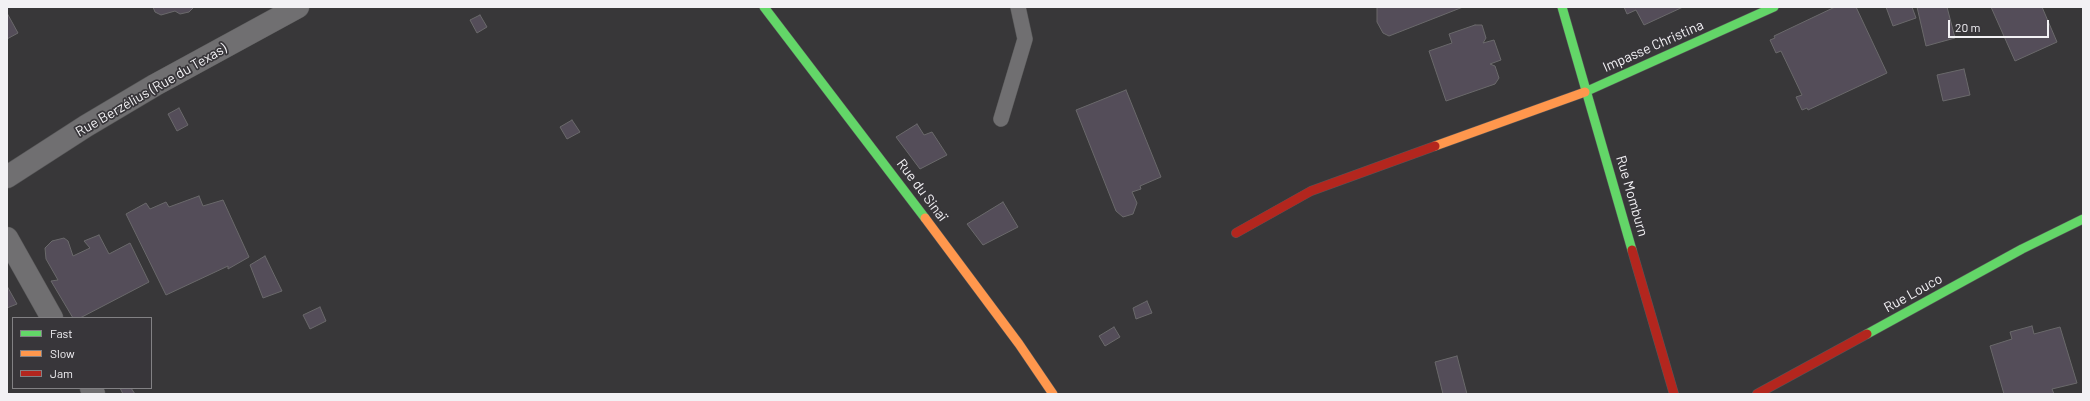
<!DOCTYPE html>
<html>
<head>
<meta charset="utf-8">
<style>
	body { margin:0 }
	#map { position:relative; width:2090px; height:401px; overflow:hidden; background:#383739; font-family:Barlow,sans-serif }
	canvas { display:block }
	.frame { position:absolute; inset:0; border:8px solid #f2f1f4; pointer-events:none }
	.legend { position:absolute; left:12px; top:317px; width:140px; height:72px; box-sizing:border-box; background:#38363a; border:1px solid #828184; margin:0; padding:5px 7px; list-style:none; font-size:12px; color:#f2f1f4 }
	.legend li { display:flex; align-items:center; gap:8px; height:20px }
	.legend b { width:20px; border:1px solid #828184 }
	.scale { position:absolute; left:1948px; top:20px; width:101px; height:18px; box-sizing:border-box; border:2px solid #f2f1f4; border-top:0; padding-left:5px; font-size:12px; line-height:14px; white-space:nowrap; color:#f2f1f4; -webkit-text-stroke:3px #38363a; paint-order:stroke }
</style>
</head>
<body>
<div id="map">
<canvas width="2090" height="401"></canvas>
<div class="frame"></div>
<ul class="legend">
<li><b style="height:5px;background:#63d668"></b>Fast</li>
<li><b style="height:5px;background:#ff974d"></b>Slow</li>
<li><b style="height:5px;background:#b3261e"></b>Jam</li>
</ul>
<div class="scale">20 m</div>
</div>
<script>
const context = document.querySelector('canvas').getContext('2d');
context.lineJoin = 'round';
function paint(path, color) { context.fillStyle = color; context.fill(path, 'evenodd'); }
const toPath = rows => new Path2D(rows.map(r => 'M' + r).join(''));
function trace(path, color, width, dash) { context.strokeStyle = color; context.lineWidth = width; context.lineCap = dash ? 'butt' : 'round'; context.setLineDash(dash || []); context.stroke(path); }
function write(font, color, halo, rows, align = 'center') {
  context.font = font + ' Barlow,sans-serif'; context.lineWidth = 3.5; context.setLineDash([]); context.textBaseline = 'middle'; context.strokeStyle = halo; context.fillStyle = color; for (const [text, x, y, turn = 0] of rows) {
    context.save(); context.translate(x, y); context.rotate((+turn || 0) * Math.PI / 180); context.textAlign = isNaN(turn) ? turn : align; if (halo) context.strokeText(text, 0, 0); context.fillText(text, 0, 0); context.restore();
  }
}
const building = toPath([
	[153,7,194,7,189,12,180,14,175,11,161,15,155,12,153,7],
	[1377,7,1463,7,1389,36,1383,33,1377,22,1377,7],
	[1624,7,1683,7,1644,25,1636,10,1627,14,1624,7],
	[1835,7,1856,7,1887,73,1808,110,1807,108,1802,110,1796,97,1802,95,1781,51,1776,53,1770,40,1775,38,1774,36,1835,7],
	[1886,7,1912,7,1916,18,1893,26,1886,7],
	[1917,7,1947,7,1955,38,1926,46,1917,7],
	[1991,7,2042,7,2057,42,2015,61,1991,7],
	[7,13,18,33,7,39,7,13],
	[480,15,487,27,477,33,470,20,480,15],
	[1475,25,1482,25,1486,38,1483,43,1494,40,1501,60,1490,64,1495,66,1499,78,1495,84,1446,101,1429,51,1452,43,1449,34,1475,25],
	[1964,69,1970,95,1943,101,1937,75,1964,69],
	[1126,90,1161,177,1140,186,1141,189,1132,192,1137,203,1133,214,1123,217,1116,211,1076,110,1126,90],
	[179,108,188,125,177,131,168,114,179,108],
	[572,120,580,132,567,139,560,127,572,120],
	[917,124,924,135,932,132,947,155,920,169,896,137,917,124],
	[199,196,203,206,223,200,249,257,228,269,228,266,166,295,126,214,146,203,150,209,166,202,169,207,199,196],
	[1003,202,1018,227,983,245,967,224,1003,202],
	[99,235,109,254,130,243,149,282,80,318,73,318,51,281,58,280,46,259,45,248,52,241,64,238,68,241,73,256,90,248,84,241,99,235],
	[265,256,282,291,263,298,250,265,265,256],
	[7,286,17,304,7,308,7,286],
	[1147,301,1152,313,1136,319,1133,308,1147,301],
	[320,307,326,321,310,329,303,315,320,307],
	[2032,326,2034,334,2060,327,2077,383,2052,389,2054,394,2004,394,1990,346,2012,339,2010,332,2032,326],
	[1114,327,1120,337,1105,346,1099,336,1114,327],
	[1457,356,1467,394,1443,394,1435,362,1457,356],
	[120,388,131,388,135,394,123,394,120,388]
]);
paint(building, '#544d59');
trace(building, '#6a696b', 1);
const lane = toPath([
	[1001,119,1025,39,1018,7]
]);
const street = toPath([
	[7,177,86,126,155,85,298,7],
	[7,238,52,318],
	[91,388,94,394]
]);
const fast = toPath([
	[764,7,925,218],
	[1562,7,1632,250],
	[1585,92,1774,7],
	[1867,334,2022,249,2083,219]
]);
const slow = toPath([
	[1435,146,1585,92],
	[925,218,1019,344,1053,394]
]);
const jam = toPath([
	[1236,233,1311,191,1435,146],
	[1632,250,1674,394],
	[1757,394,1867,334]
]);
trace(lane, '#565657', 16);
trace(street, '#565657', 23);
trace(fast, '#565657', 10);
trace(slow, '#565657', 10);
trace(jam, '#565657', 10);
trace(lane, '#706f71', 15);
trace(street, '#706f71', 22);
trace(fast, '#63d668', 9);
trace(slow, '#ff974d', 9);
trace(jam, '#b3261e', 9);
write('14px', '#f2f1f4', '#38363a', [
	["Impasse Christina",1653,46,-24],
	["Rue Berzélius (Rue du Texas)",151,90,-30],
	["Rue du Sinaï",922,190,53],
	["Rue Momburn",1632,196,74],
	["Rue Louco",1913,293,-29]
]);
</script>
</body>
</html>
